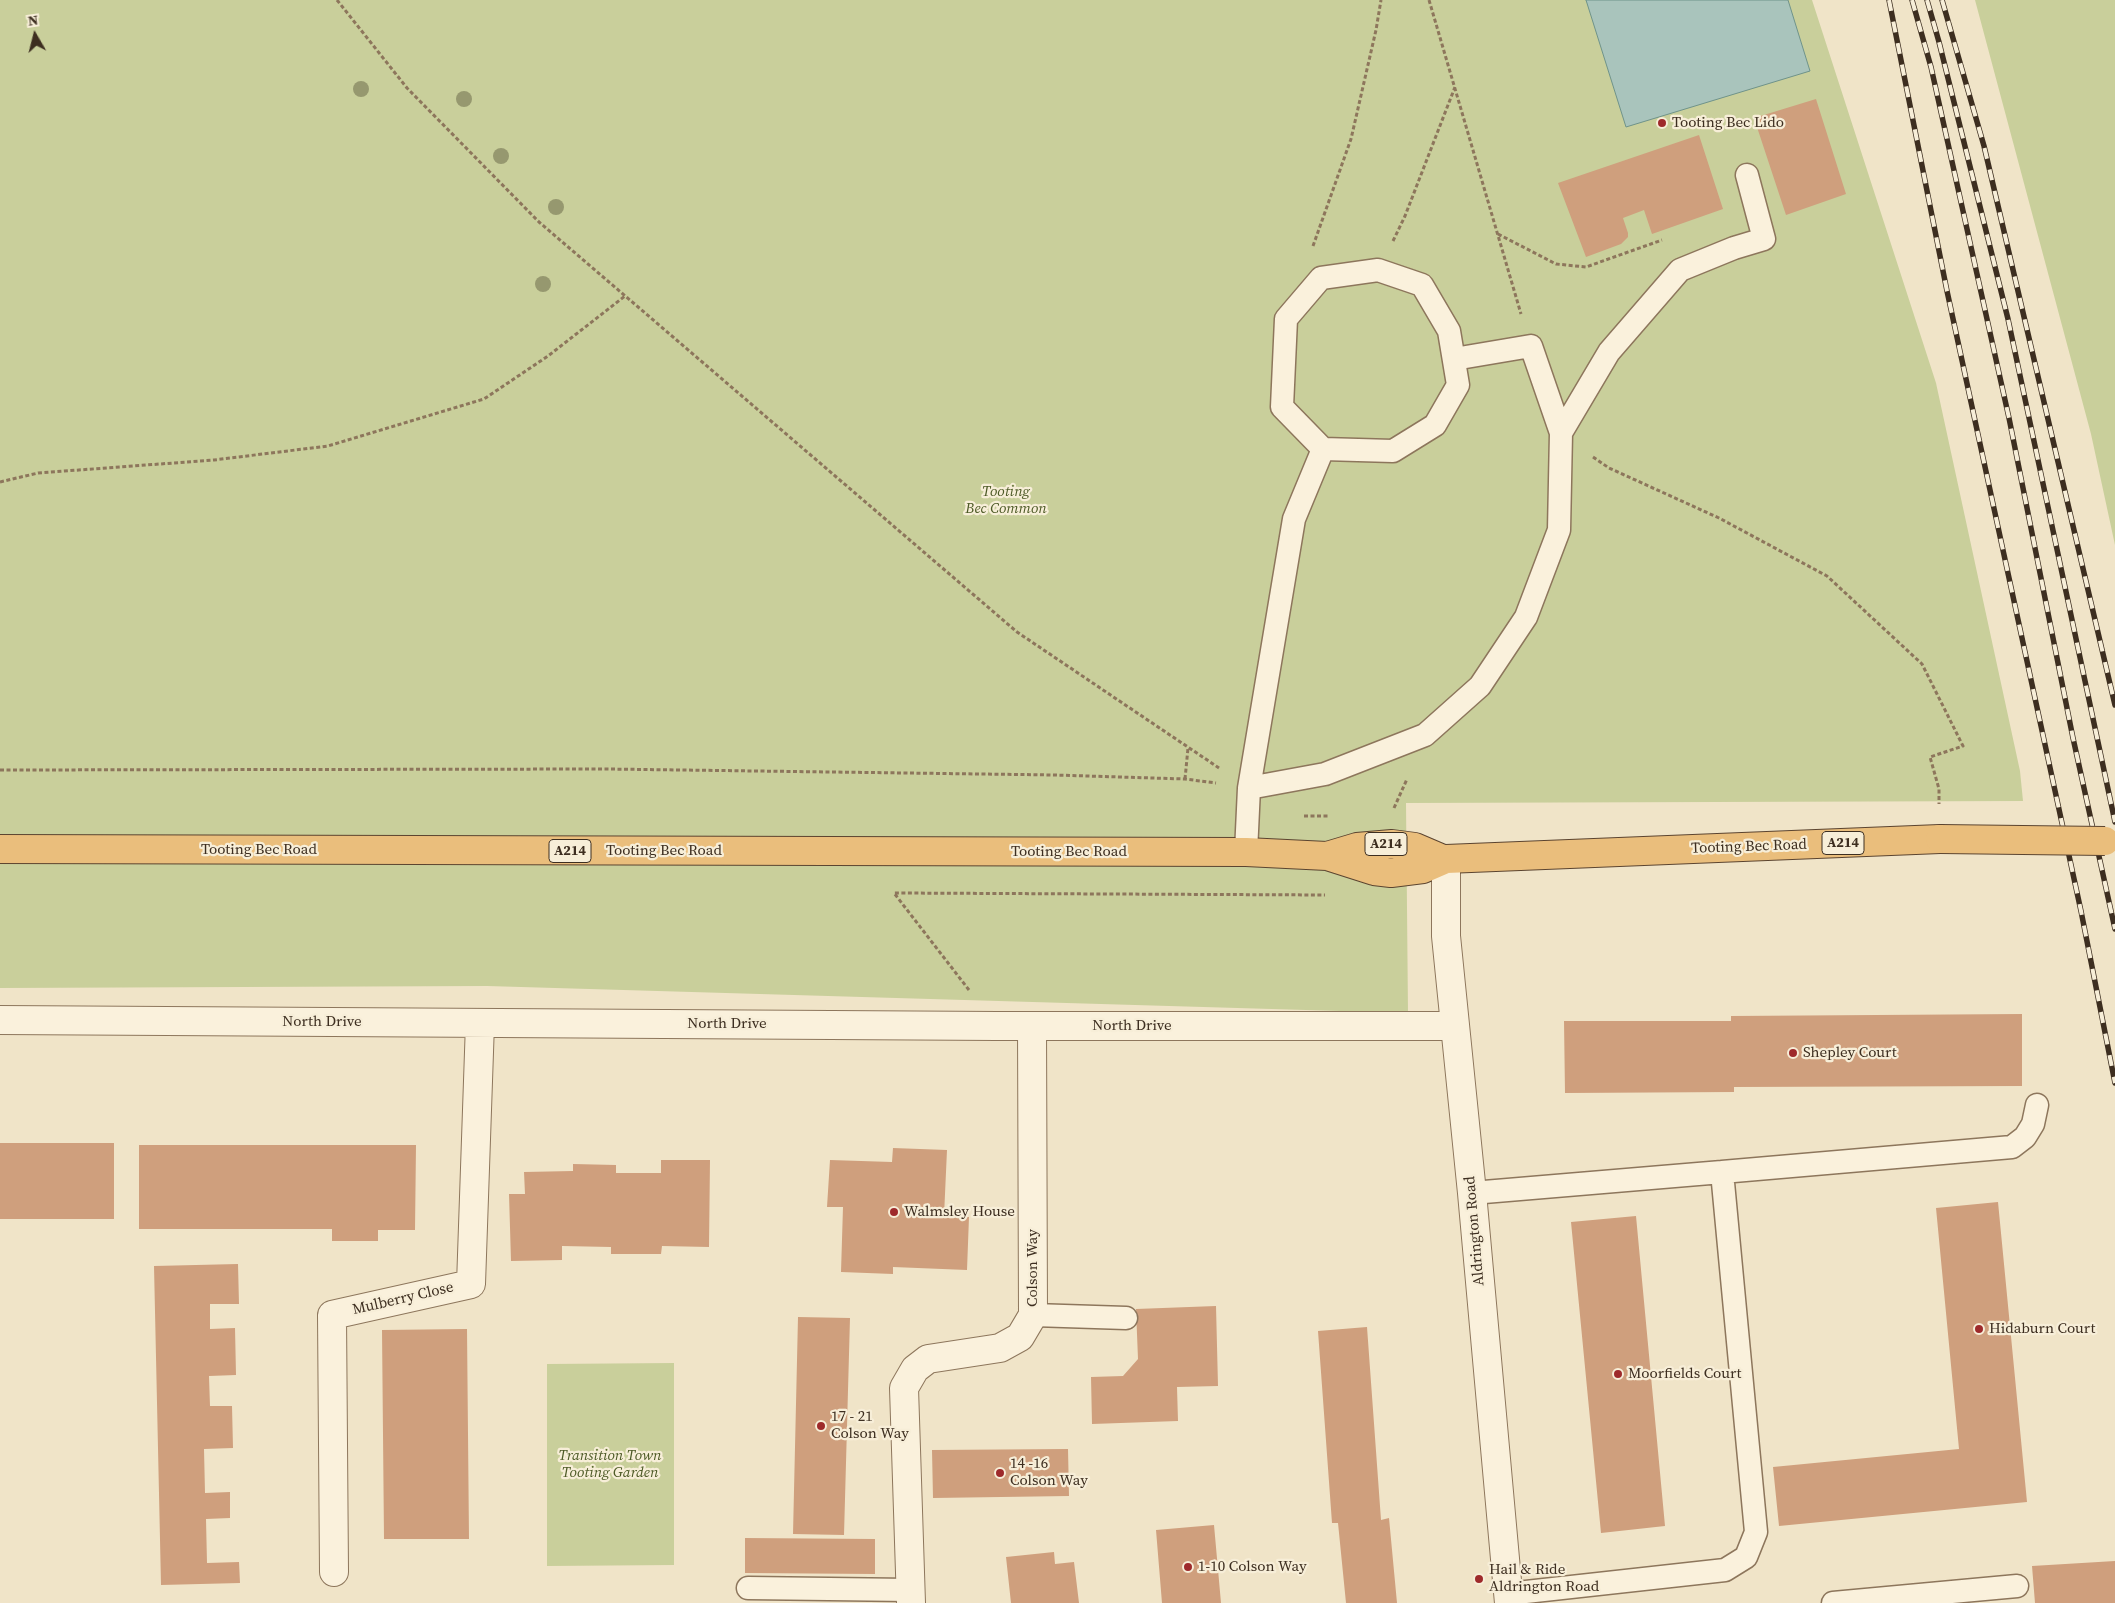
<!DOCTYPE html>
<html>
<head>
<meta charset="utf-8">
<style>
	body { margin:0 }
	#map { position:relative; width:2115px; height:1603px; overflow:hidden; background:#f0e4c8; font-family:"Source Serif 4",serif }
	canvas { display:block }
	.north { position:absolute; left:10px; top:10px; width:50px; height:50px; -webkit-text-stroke:4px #f7eed8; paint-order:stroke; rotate:352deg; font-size:14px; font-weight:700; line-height:20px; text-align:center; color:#3d2e20 }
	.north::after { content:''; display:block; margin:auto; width:18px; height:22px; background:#3d2e20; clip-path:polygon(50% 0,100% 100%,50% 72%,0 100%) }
</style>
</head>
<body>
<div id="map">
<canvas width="2115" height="1603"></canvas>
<div class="north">N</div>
</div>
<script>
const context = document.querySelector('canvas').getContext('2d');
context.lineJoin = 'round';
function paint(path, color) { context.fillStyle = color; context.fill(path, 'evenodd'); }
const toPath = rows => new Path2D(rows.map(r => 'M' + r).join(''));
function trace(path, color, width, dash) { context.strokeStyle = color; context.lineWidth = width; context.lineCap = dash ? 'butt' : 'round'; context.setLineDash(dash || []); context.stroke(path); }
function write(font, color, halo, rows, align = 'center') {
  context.font = font + ' "Source Serif 4",serif'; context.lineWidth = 4.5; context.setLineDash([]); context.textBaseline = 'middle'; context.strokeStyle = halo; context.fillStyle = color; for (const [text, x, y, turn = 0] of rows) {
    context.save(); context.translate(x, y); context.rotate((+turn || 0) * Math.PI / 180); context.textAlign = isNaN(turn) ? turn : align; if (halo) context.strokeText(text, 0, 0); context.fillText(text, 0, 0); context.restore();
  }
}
paint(toPath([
	[0,0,1812,0,1936,383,2020,771,2023,801,1406,803,1408,1013,487,986,0,988],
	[1975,0,2115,0,2115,545,2091,434],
	[674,1363,674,1565,547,1566,547,1364]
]), '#c9cf9b');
const water = toPath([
	[1586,0,1788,0,1810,71,1626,127,1586,0]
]);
paint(water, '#a9c4bc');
trace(water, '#6f938a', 1);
paint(toPath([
	[1816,99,1846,194,1786,215,1754,118],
	[1699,135,1723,209,1652,234,1644,210,1623,218,1628,233,1628,237,1621,244,1586,257,1558,183],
	[2022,1014,2022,1086,1734,1087,1734,1092,1565,1093,1564,1021,1731,1021,1731,1016],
	[0,1143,114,1143,114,1219,0,1219],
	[139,1145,416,1145,415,1230,378,1230,378,1241,332,1241,332,1229,139,1229],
	[893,1148,947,1150,944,1216,969,1217,967,1270,893,1267,893,1274,841,1272,843,1207,827,1207,830,1160,892,1162],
	[661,1160,710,1160,709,1247,662,1246,661,1254,611,1254,611,1247,562,1246,562,1260,511,1261,509,1194,525,1194,524,1172,573,1171,573,1164,616,1165,616,1173,661,1173],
	[1998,1202,2027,1502,1779,1526,1773,1467,1959,1449,1936,1208],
	[1636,1216,1665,1526,1601,1533,1571,1222],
	[238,1264,239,1304,210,1304,210,1329,235,1328,236,1375,209,1376,210,1406,232,1406,233,1448,204,1449,205,1493,230,1492,230,1518,206,1519,207,1563,239,1562,240,1583,161,1585,154,1266],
	[1216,1306,1218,1386,1177,1387,1178,1421,1092,1424,1091,1377,1123,1376,1138,1359,1136,1309],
	[798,1317,850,1318,844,1535,793,1534],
	[1367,1327,1381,1520,1389,1518,1397,1603,1346,1603,1338,1523,1332,1523,1318,1331],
	[467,1329,469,1539,384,1539,382,1330],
	[1068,1449,1069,1496,933,1498,932,1450],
	[1214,1525,1221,1603,1162,1603,1156,1530],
	[745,1538,875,1539,875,1574,745,1573],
	[1054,1552,1055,1564,1074,1562,1079,1603,1011,1603,1006,1557],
	[2115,1561,2115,1603,2035,1603,2032,1566]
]), '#cf9f7d');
const service = toPath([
	[1454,359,1531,346,1561,433],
	[1249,788,1325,774,1425,735,1480,686,1526,617,1559,530,1561,433,1609,352,1680,270,1734,248,1764,239,1747,175],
	[1246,852,1249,788,1294,519,1323,449,1282,407,1286,319,1321,278,1378,270,1422,285,1449,331,1458,385,1435,425,1393,451,1323,449],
	[1722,1172,2012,1147,2025,1137,2033,1124,2037,1105],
	[1472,1193,1722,1172,1756,1532,1746,1557,1725,1570,1508,1594],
	[1033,1315,1126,1318],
	[748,1588,910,1590],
	[1833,1603,2017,1586]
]);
const minor = toPath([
	[0,1020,997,1026,1454,1026],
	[334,1572,332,1315,471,1284,480,1023],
	[911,1603,904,1388,915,1369,928,1359,1000,1348,1020,1337,1033,1315,1032,1026]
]);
const tertiary = toPath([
	[1446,859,1446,936,1472,1193,1509,1603]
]);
const trunk = toPath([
	[0,849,1246,852,1327,856,1374,871,1391,873,1423,869,1446,859,1940,839],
	[1327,856,1357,847,1392,844,1415,847,1443,859]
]);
trace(service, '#8d765c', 25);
trace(minor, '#8d765c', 30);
trace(tertiary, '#8d765c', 30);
trace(trunk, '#5b4430', 30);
trace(toPath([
	[337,0,407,88,539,222,1017,632,1219,768],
	[1429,0,1521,314],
	[1498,234,1556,264,1586,267,1662,240],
	[1393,241,1405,216,1455,87],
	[1313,246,1351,139,1376,30,1381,0],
	[1593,457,1609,468,1719,518,1827,576,1922,664,1963,746,1930,757,1939,789,1939,804],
	[0,482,38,473,214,460,328,446,484,399,548,356,625,296],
	[0,770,607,769,1055,775,1185,779,1216,783],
	[1185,779,1188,748],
	[1394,808,1407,779],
	[1304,816,1330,816],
	[969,990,894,893,1325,895]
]), '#8d765c', 3, [4, 2.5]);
trace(service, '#faf1dc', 22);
trace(minor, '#faf1dc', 28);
trace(tertiary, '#faf1dc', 28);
trace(trunk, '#eabe7c', 28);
const rail = toPath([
	[1889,0,1947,291,2081,911,2115,1083],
	[1912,0,1931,67,2009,418,2073,738,2115,929],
	[1927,0,1939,42,2008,319,2115,822],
	[1942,0,1984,146,2115,705]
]);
trace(rail, '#3d2e20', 5.5);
trace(rail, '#f7eed8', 4, [11]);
const trunkBridge = toPath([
	[1940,839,2105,841]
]);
trace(trunkBridge, '#5b4430', 30, []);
trace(trunkBridge, '#eabe7c', 28);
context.fillStyle = '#96986f';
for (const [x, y] of [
	[361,89],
	[464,99],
	[501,156],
	[556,207],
	[543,284]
]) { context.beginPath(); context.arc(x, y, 8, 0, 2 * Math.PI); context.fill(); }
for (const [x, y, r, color] of [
	[1662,123,5,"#9e2a2b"],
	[1793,1053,5,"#9e2a2b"],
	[894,1212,5,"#9e2a2b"],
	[1979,1329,5,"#9e2a2b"],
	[1618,1374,5,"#9e2a2b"],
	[821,1426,5,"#9e2a2b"],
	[1000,1473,5,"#9e2a2b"],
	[1188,1567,5,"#9e2a2b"],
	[1479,1579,5,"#9e2a2b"]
]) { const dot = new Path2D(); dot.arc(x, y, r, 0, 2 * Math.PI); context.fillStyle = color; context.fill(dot); trace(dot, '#f7eed8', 2); }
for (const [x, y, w] of [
	[1843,843,42],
	[1386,844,42],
	[570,851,42]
]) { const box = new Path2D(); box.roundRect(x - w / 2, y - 11.5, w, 23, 4); context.fillStyle = '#f7eed8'; context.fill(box); trace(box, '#3d2e20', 1); }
write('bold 14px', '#3d2e20', null, [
	["A214",1843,843],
	["A214",1386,844],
	["A214",570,851]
]);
write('15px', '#3d2e20', '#f7eed8', [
	["Tooting Bec Lido",1672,123],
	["Shepley Court",1803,1053],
	["Walmsley House",904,1212],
	["Hidaburn Court",1989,1329],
	["Moorfields Court",1628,1374],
	["17 - 21",831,1417],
	["Colson Way",831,1434],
	["14 -16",1010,1464],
	["Colson Way",1010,1481],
	["1-10 Colson Way",1198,1567],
	["Hail & Ride",1489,1570],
	["Aldrington Road",1489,1587]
], 'left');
write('italic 15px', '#4d5a26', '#f7eed8', [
	["Tooting",1006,492],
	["Bec Common",1006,509],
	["Transition Town",610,1456],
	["Tooting Garden",610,1473]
]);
write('15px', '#3d2e20', '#f7eed8', [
	["Tooting Bec Road",1749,847,-2],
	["Tooting Bec Road",259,850],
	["Tooting Bec Road",664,851],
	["Tooting Bec Road",1069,852],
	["North Drive",322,1022],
	["North Drive",727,1024],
	["North Drive",1132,1026],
	["Aldrington Road",1475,1231,-95],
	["Colson Way",1033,1268,-90],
	["Mulberry Close",403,1299,-13]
]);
</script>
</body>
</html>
